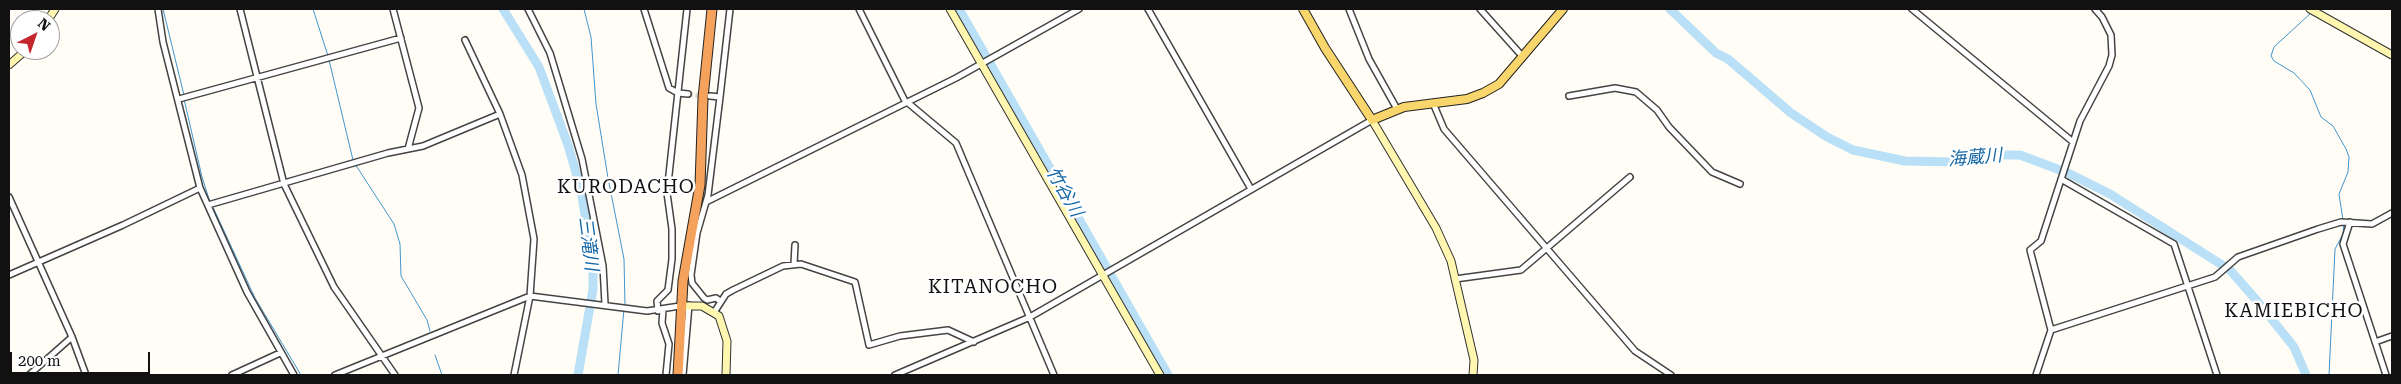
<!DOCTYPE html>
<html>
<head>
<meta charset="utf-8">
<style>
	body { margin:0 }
	#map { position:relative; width:2401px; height:384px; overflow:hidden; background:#fffdf5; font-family:"Roboto Serif",serif }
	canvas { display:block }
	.frame { position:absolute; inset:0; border:10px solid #111; pointer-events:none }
	.north { position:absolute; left:10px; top:10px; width:50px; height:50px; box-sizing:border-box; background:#fff; border:1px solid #a0a0a0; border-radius:50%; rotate:41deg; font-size:14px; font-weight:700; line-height:20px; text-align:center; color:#111 }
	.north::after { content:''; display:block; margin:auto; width:18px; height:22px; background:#c4262e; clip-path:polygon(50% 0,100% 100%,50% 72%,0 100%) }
	.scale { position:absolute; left:10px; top:352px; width:140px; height:22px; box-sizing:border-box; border:2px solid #111; border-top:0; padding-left:6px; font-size:15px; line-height:18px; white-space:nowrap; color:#111; -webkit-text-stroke:4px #fff; paint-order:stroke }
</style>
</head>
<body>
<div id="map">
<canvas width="2401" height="384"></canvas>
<div class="frame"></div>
<div class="north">N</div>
<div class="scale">200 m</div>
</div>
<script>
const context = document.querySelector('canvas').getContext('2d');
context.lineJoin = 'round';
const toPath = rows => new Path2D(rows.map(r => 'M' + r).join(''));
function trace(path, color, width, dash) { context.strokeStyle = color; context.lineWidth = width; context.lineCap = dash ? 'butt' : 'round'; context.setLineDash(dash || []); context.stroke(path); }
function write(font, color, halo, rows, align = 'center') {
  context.font = font + ' "Roboto Serif","Noto Sans JP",serif'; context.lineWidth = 5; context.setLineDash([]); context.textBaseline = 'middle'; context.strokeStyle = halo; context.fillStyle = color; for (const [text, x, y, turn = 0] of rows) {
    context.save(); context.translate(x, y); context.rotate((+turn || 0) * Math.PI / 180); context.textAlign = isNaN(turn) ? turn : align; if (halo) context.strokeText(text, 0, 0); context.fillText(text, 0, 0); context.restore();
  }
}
trace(toPath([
	[163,9,184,95],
	[313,9,328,56],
	[584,9,591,37,596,104,608,178,624,259,625,305],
	[2311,13,2274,47,2271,56,2274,61,2294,73,2310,90,2321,117,2333,126,2346,149,2349,157,2348,172,2339,194,2343,220],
	[329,60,353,160],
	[184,99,202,177,210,202],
	[355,164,394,224,400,244,401,276,427,320,430,331],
	[212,205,255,298,301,375],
	[435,355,442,375],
	[618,375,624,309],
	[2329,375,2335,249,2343,234,2344,223]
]), '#3f96cf', 1);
trace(toPath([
	[503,9,539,67,568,145,581,190,593,265,593,289,578,375],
	[959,9,1168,375],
	[1670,9,1716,53,1728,59,1791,113,1827,137,1853,150,1905,161,1958,162,2000,155,2020,155,2068,173,2110,194,2230,270,2258,302,2294,347,2306,375]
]), '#b9e0f7', 9);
trace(toPath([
	[688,94,704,96]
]), '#dbdad3', 5, [5, 2.5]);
const street = toPath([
	[158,9,163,42,200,188,247,292,294,375],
	[240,9,284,184,334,287,395,375],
	[393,9,419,108,408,149],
	[528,9,550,53,582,159,603,266,605,304],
	[644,9,669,88,678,93,688,94],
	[859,9,906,103],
	[1148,9,1251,189],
	[1349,9,1369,59,1397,109],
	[1480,9,1523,57],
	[1912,9,2073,142],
	[465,40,500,114,522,175,534,239,530,296,514,375],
	[710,96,720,97,708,195,697,233,691,275,692,283,704,298,707,300,716,298,720,301],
	[1569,96,1615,88,1636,92,1657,110,1669,127,1712,172,1740,184],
	[720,97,730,9],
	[179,99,401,38],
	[907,102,956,143,1054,375],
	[1433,103,1444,129,1635,351,1671,375],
	[2061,179,2174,244,2217,375],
	[9,197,72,337,86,375],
	[706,202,956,78,1079,9],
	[208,205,388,153,423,146,500,114],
	[2350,222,2343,244,2386,375],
	[794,264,795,245],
	[9,275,123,225,200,188],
	[1455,279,1521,270,1630,177],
	[663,310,662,323,669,344,666,375],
	[658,311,657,301,668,290,672,259,672,229,667,193,687,9],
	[715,311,726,294,733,290,783,266,801,264,855,282,869,345,900,336,948,330,974,342],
	[2051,330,2215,277,2238,257,2318,229,2341,222,2372,224,2392,213],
	[2375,342,2392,336],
	[29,375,72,337],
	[232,375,280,353],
	[335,375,530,296,647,311,680,306],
	[683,375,689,305],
	[895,375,1030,317,1372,120],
	[2036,375,2051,330,2030,250,2041,241,2080,121,2109,66,2112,55,2111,35,2102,17,2095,9]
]);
const secondary = toPath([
	[950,9,1160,375],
	[2310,9,2392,55],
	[48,20,55,9],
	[9,65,26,50],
	[1372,120,1436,228,1451,261,1474,360,1473,375],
	[680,306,702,306,719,316,727,341,726,375]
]);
const primary = toPath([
	[1303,9,1325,48,1372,120,1404,107,1467,99,1483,93,1499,84,1563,9]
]);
const highway = toPath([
	[678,375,683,281,700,185,703,98,712,9]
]);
trace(street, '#444', 8);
trace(secondary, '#333', 9);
trace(primary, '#222', 10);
trace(highway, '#222', 11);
trace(street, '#fff', 5);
trace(secondary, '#fff6b0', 7);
trace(primary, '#f9d66b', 8);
trace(highway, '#f5a25d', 9);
write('italic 18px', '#1768a6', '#fff', [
	["海蔵川",1975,158,-5],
	["竹谷川",1064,192,60],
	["三滝川",588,244,83]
]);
context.letterSpacing = '1px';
write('19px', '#111', '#fff', [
	["KURODACHO",626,187],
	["KITANOCHO",993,287],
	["KAMIEBICHO",2294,311]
]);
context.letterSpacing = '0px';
</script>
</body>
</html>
